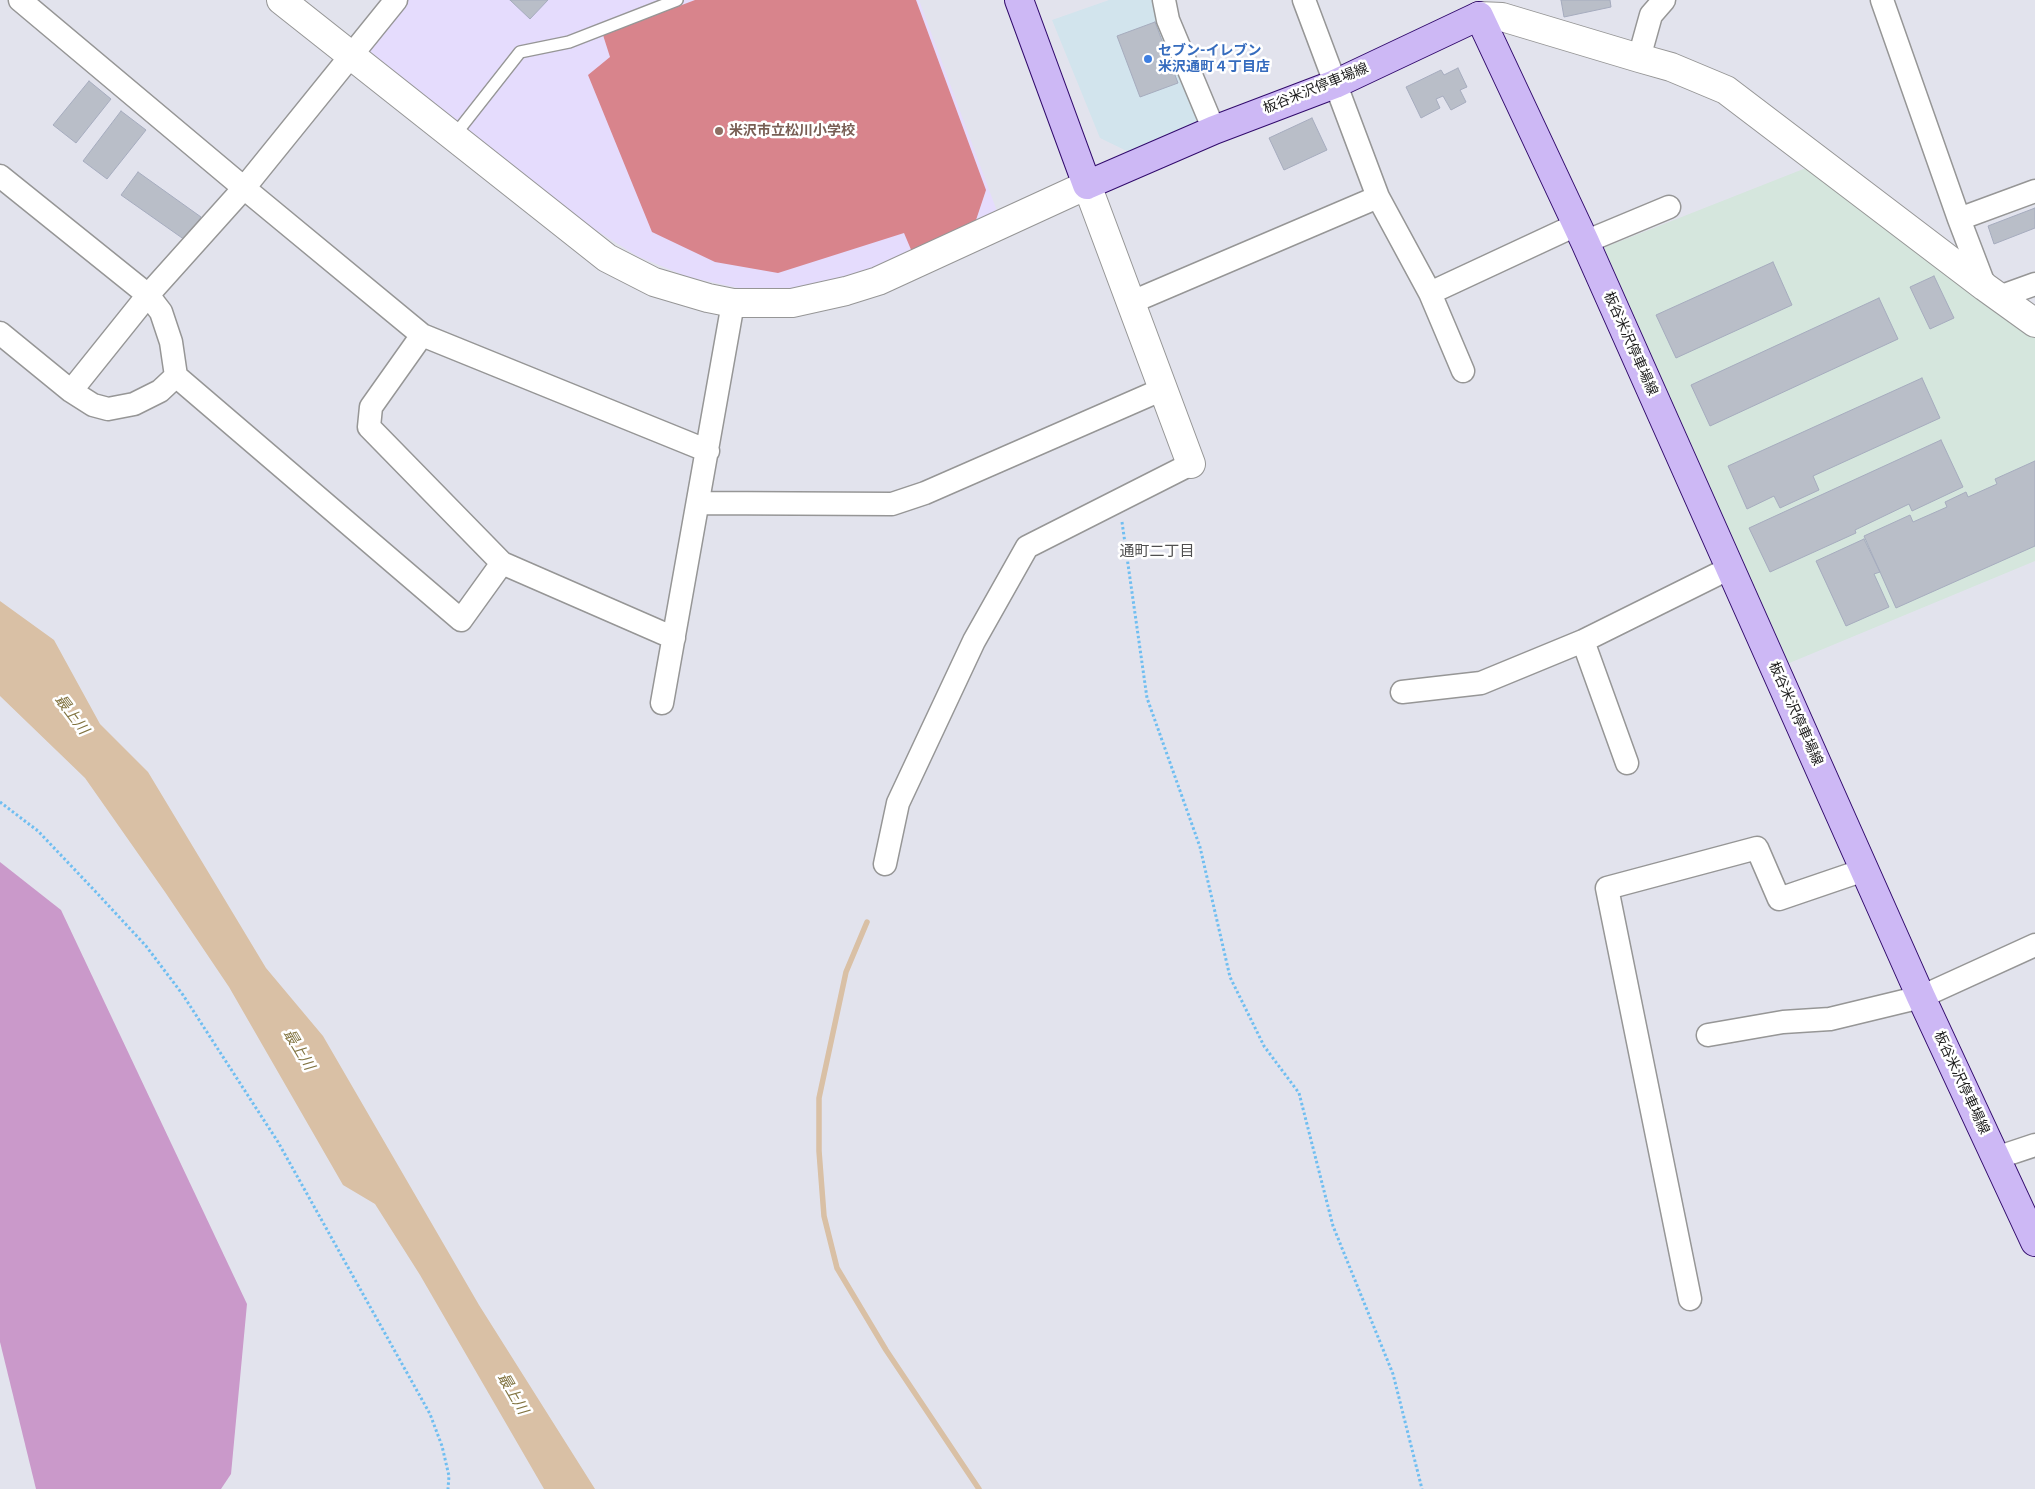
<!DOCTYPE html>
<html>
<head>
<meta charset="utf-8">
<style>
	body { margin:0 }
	canvas { display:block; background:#e2e3ed }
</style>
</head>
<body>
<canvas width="2035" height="1489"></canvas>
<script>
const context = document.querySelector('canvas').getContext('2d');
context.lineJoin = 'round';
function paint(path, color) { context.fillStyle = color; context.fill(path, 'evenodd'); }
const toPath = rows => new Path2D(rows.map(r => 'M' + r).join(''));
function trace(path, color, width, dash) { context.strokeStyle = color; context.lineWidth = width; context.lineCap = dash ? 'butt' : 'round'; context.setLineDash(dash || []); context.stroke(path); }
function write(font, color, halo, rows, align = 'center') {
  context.font = font + ' Roboto,"Noto Sans JP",sans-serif'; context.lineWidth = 5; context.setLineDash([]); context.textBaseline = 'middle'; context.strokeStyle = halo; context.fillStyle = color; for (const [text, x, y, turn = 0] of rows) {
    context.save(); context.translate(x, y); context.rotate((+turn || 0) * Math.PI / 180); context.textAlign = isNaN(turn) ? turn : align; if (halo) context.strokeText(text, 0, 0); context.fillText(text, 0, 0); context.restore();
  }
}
paint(toPath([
	[1109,0,1159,0,1202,114,1198,128,1133,154,1100,138,1052,20]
]), '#d2e4ed');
paint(toPath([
	[1811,166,2035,333,2035,561,1787,664,1603,248]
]), '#d5e6dd');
paint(toPath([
	[407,0,919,0,998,214,888,267,801,290,743,289,688,277,637,256,588,225,366,49]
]), '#e5dcfd');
paint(toPath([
	[0,862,61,910,247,1304,231,1474,221,1489,36,1489,0,1342]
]), '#ca99ca');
paint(toPath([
	[695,0,916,0,986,190,975,223,912,252,904,233,778,273,715,262,652,232,588,75,610,57,603,35]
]), '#d8848c');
paint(toPath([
	[0,601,54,640,100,724,148,772,266,968,323,1036,479,1305,595,1489,544,1489,420,1275,375,1204,343,1185,229,987,165,892,85,778,0,696]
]), '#d9c0a5');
trace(toPath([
	[867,922,846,972,819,1098,819,1151,824,1216,837,1268,886,1350,979,1489]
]), '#d9c0a5', 5.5);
const building = toPath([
	[510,0,548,0,530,19,510,0],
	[1561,0,1610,0,1611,7,1564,17,1561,0],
	[1155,22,1178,83,1140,97,1117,36,1155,22],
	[1458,68,1467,87,1460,90,1466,102,1451,110,1443,96,1436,99,1440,108,1421,118,1406,87,1441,70,1444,75,1458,68],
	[89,81,111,99,76,143,53,125,89,81],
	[121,111,146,130,107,179,83,161,121,111],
	[1312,118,1327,150,1284,170,1269,138,1312,118],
	[138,172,201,217,185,240,121,195,138,172],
	[2035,208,2035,228,1994,244,1988,226,2035,208],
	[1773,262,1792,305,1676,358,1656,315,1773,262],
	[1934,276,1954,318,1930,329,1910,287,1934,276],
	[1879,298,1898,339,1710,426,1691,385,1879,298],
	[1922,378,1940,418,1813,476,1819,490,1780,508,1774,496,1747,509,1728,466,1922,378],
	[1941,440,1963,487,1912,511,1909,504,1855,530,1856,533,1770,572,1749,528,1941,440],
	[2035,461,2035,546,1896,608,1864,536,1910,515,1913,522,1947,507,1945,502,1966,492,1968,497,1997,484,1995,479,2035,461],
	[1864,539,1880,572,1874,574,1889,607,1846,626,1816,561,1864,539]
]);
paint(building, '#b9bec8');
trace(building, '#a6acbe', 1);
const service = toPath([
	[454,136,520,52,569,42,677,0]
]);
const minor = toPath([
	[20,0,244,188,422,335,708,451],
	[1164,0,1168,20,1214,130],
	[1304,0,1378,197,1430,293,1463,371],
	[1882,0,1959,219,1985,287],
	[1639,58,1651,15,1664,0],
	[0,176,148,295,161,312,171,342,176,376,461,620,502,563],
	[1959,219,2035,191],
	[1585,242,1669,207],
	[1430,293,1576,225],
	[1999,297,2035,284],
	[1132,302,1378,197],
	[0,333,71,391,93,405,108,409,134,404,160,391,176,376],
	[422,335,371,407,369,427,502,563,674,638],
	[71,391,148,295,244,188,396,0],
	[698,503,892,504,925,493,1163,389],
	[1583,641,1627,763],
	[1402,692,1481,683,1583,641,1730,568],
	[662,703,733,303],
	[885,864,898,803,974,641,1027,547,1191,464],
	[1708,1035,1783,1022,1830,1019,1921,997,2035,945],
	[1996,1158,2035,1145],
	[1690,1299,1607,888,1757,848,1779,899,1864,870]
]);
const tertiary = toPath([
	[281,0,607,258,654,282,708,298,733,303,792,303,846,291,878,281,1087,185,1191,464],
	[1479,16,1502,17,1639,58,1671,67,1726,90,1985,287,2035,323]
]);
const secondary = toPath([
	[1019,0,1087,185,1214,130,1335,84,1479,16,1585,242,1921,997,2035,1242]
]);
trace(service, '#969696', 14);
trace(minor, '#969696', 25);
trace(tertiary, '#969696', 30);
trace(secondary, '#310b6c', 30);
trace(toPath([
	[1122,522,1147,698,1200,847,1230,977,1264,1046,1299,1093,1333,1226,1393,1374,1422,1489],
	[0,802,38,831,95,891,146,946,183,995,278,1142,430,1414,442,1446,449,1476,448,1489]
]), '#6fbef1', 3, [2.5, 2.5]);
trace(service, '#fff', 11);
trace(minor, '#fff', 22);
trace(tertiary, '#fff', 28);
trace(secondary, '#cdb8f5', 28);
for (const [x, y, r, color] of [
	[1148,59,5,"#3f7fe0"],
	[719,131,5,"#8d6e63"]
]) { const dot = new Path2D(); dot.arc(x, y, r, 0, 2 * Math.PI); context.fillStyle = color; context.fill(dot); trace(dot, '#fff', 2); }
write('bold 14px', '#366cbe', '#fff', [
	["セブン-イレブン",1158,51],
	["米沢通町４丁目店",1158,67]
], 'left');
write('14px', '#1c1c1c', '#fff', [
	["板谷米沢停車場線",1316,89,-22],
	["板谷米沢停車場線",1630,344,66],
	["板谷米沢停車場線",1795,714,66],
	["板谷米沢停車場線",1961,1083,65]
]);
write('bold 14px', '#785e54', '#fff', [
	["米沢市立松川小学校",729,131]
], 'left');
write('15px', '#4f4f4f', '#fff', [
	["通町二丁目",1157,552]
]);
write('italic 15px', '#817340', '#fff', [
	["最上川",71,715,53],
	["最上川",298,1050,59],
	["最上川",512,1394,60]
]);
</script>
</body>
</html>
